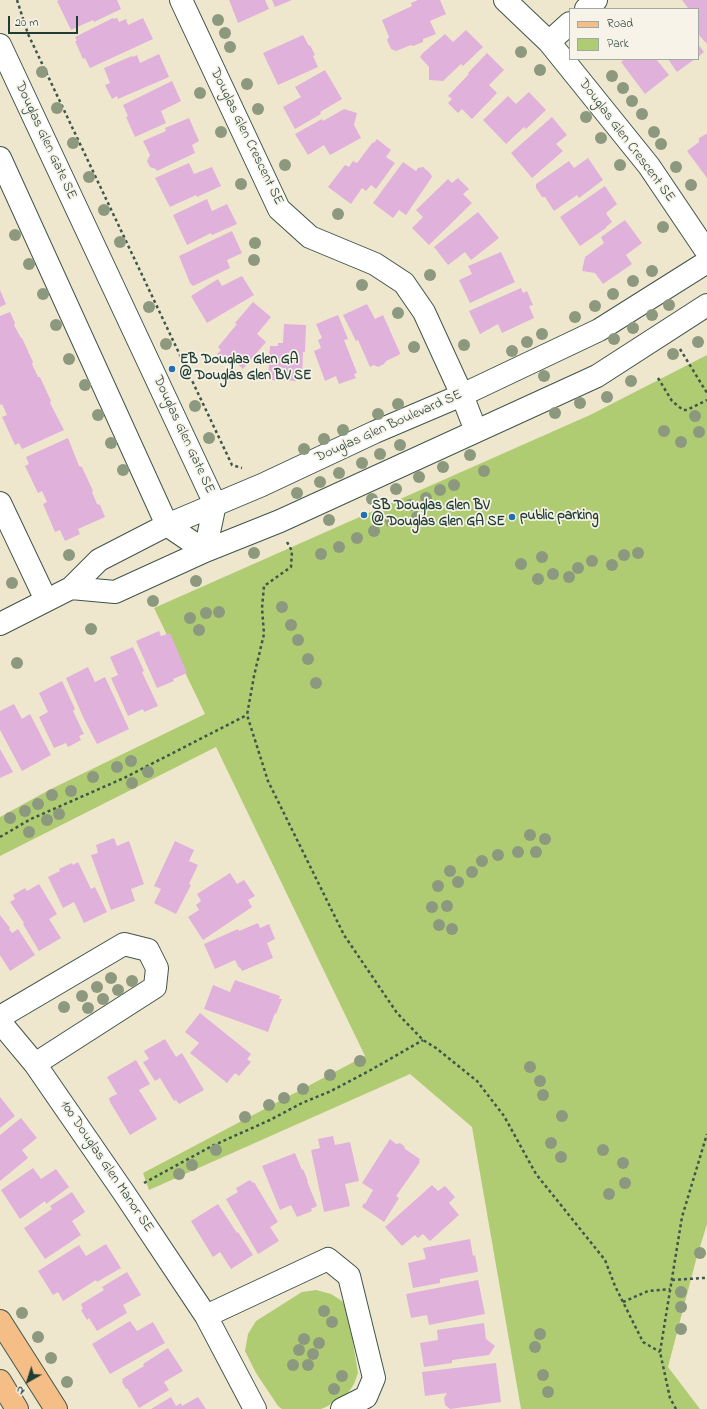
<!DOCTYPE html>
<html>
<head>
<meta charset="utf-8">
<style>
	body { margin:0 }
	#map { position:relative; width:707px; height:1409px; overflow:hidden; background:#efe7cd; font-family:"Indie Flower",sans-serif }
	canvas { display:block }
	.legend { position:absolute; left:569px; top:8px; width:130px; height:52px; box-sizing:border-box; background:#f7f3e8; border:1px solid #a1aaa0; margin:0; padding:5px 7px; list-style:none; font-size:12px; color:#1f3d34 }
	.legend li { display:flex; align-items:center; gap:8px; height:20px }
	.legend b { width:20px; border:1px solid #a1aaa0 }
	.north { position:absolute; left:8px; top:1361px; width:40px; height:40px; -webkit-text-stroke:3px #f7f3e8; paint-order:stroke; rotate:219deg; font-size:11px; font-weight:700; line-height:16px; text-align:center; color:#1f3d34 }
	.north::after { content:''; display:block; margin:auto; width:14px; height:18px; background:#1f3d34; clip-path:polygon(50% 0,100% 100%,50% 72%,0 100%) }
	.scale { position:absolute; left:8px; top:16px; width:70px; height:18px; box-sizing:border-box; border:2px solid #1f3d34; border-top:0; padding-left:5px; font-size:12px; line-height:14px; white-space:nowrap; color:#1f3d34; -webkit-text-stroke:3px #f7f3e8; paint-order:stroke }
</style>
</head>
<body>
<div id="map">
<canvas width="707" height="1409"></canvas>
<ul class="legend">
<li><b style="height:5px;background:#f6be87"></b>Road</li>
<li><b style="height:11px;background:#b0cc72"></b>Park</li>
</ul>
<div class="north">N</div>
<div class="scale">20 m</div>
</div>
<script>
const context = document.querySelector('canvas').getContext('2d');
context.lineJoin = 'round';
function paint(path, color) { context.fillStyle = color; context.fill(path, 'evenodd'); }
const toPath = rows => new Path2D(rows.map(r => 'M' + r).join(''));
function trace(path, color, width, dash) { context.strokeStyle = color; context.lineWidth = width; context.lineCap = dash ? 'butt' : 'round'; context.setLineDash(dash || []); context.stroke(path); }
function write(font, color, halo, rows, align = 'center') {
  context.font = font + ' "Indie Flower",sans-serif'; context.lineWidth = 3.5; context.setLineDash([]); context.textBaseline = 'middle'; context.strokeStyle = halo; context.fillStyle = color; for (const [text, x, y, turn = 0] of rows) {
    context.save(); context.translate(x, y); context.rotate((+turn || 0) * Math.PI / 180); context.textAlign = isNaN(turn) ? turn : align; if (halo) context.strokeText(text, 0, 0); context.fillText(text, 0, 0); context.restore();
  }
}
paint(toPath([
	[707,355,707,1224,696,1260,668,1367,700,1409,521,1409,472,1127,410,1074,149,1190,143,1173,365,1056,216,747,0,856,0,817,49,790,205,714,154,608,590,415],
	[316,1290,331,1294,342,1301,348,1311,358,1373,354,1384,348,1393,326,1407,321,1409,282,1409,278,1406,256,1373,245,1351,248,1334,256,1321,302,1292]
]), '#b0cc72');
paint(toPath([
	[59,0,117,0,121,9,94,22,93,20,71,30,57,1],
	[229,0,265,0,269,9,238,23],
	[272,0,292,0,275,7],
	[418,0,440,0,446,14,430,21,436,34,423,39,423,42,413,46,411,45,396,51,391,49,387,40,389,37,382,20,412,6,411,3],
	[682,0,707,0,707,44,698,34,698,9,686,9,688,8],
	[113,18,114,19,117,18,119,22,126,19,128,25,143,18,153,39,90,68,85,58,83,59,75,41,77,41,75,37],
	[466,30,483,47,463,66,461,64,443,81,429,80,429,67,420,57,423,53,445,34,453,42],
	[303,35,309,46,310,45,315,55,313,56,318,67,278,85,263,53],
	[698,44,704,52,698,57],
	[487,53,504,70,489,85,497,93,472,119,462,109,458,113,448,103,452,99,448,96,469,74,468,73],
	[159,54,169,77,118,99,117,96,112,99,105,85,110,83,104,68,132,56,133,57,137,55,140,63],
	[625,59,656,59,669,75,645,94,621,62],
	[668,59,695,59,677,72],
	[325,70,342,99,320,112,321,114,295,129,283,107,301,97,295,87],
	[172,81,181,101,161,111,166,123,135,137,126,117,128,116,123,105],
	[529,92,546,110,526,129,524,127,506,144,483,120,508,96,516,104],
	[344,109,357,113,354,125,361,138,330,155,324,145,308,155,295,134,322,119,323,121],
	[552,117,567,135,556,144,563,151,532,178,511,153],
	[189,118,199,141,192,145,195,153,157,171,156,169,150,167,147,161,150,155,143,141,166,131,165,128],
	[706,134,707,134,707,178,687,151,699,142,699,138],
	[377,139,391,150,386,157,395,163,376,189,371,185,366,191,362,188,351,204,328,187,345,165,349,167,353,161,357,163,373,142,374,143],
	[588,158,603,180,579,198,577,195,554,211,545,197,542,197,536,188,536,184,569,161,574,168],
	[403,162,416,171,418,168,423,167,430,173,432,177,406,215,399,210,393,218,373,203],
	[189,163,194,174,212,167,221,186,197,197,196,195,170,207,155,178],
	[458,178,469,189,463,194,472,203,429,245,412,228,423,217,416,210,448,179,452,183],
	[605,186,617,204,606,213,612,222,606,227,606,228,580,246,560,217],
	[207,199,212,211,227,204,237,224,212,235,211,233,187,245,173,215],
	[478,212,499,238,471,260,465,252,448,265,434,247],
	[625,220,642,243,626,255,632,264,603,284,595,273,582,271,585,257,604,243,601,237],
	[232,231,242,253,227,260,230,268,193,286,190,283,179,256],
	[501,252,515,282,470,303,459,280,472,274,468,266],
	[242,276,254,295,207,323,191,296,218,279,222,286],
	[521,288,523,293,527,291,533,305,529,306,534,318,502,333,498,324,480,334,469,311],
	[0,290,6,304,0,307],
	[253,302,271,317,257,334,266,342,243,369,232,359,228,364,217,354,221,350,218,347,237,324,235,323],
	[367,304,375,319,383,315,400,353,399,355,386,361,384,364,378,367,374,365,370,367,358,340,356,341,343,315],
	[10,312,15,323,14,325,21,338,22,338,33,362,32,364,38,377,40,377,51,401,50,403,64,430,22,449,19,443,15,445,2,417,7,415,2,404,0,405,0,316],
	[338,315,348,339,344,340,357,373,354,374,356,378,339,384,336,376,325,381,314,351,321,348,318,340,322,338,316,324],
	[284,324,306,325,305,352,303,352,302,381,268,380,270,346,278,346,278,343,283,343],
	[68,438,79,466,82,467,93,491,92,492,97,504,100,505,105,517,78,529,80,534,65,541,60,530,55,532,43,504,47,502,42,491,38,493,25,466,29,464,26,457],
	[159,631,161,636,170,633,187,673,173,679,174,681,157,688,136,641],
	[133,647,144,671,142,672,158,706,144,712,143,709,128,716,111,678,118,675,110,657],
	[88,667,95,682,105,677,129,729,97,744,84,719,66,678],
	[62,681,75,709,73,711,84,734,79,736,81,740,68,747,66,743,54,748,39,717,48,712,39,693],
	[14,704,22,719,30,714,51,755,22,771,0,730,0,711],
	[0,749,13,772,0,778],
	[114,838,117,846,129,841,144,884,131,889,135,901,111,910,91,855,98,853,96,845],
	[175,841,194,850,189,861,198,865,189,884,191,885,176,914,154,903,161,889,154,886],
	[78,862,91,889,95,887,107,912,84,923,74,902,63,908,48,877,60,871,59,869,72,863,73,865],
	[230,873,237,884,244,880,255,896,248,900,252,907,203,940,188,917,199,910,196,905,201,901,197,894],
	[39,884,57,914,49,919,61,938,39,951,23,924,24,923,10,902,15,899,13,895,25,888,27,891],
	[0,915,10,928,9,929,12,933,18,929,35,955,10,971,0,955],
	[258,923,260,928,269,924,275,939,267,943,273,958,242,971,240,967,239,968,235,960,215,969,204,944,238,929,239,931],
	[235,980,280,996,279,999,282,999,276,1014,275,1013,268,1032,204,1009,213,985,230,992],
	[200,1013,251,1054,247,1059,251,1062,239,1076,235,1073,227,1083,190,1053,199,1043,185,1032],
	[165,1039,176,1057,182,1053,204,1090,179,1104,176,1100,174,1101,160,1078,155,1081,143,1062,149,1059,144,1051],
	[136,1060,150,1084,139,1090,157,1119,130,1135,110,1102,109,1098,117,1094,107,1077],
	[0,1097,15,1116,0,1128],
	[21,1118,37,1138,22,1150,28,1158,0,1181,0,1135],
	[333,1136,335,1145,350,1142,359,1181,345,1184,350,1206,324,1212,311,1150,320,1148,318,1139],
	[390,1139,396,1144,400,1143,404,1146,405,1149,420,1159,419,1161,420,1162,396,1196,399,1198,384,1222,362,1207,364,1203,365,1204,373,1190,362,1183],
	[295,1153,302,1170,303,1169,308,1181,307,1181,317,1206,311,1209,312,1211,297,1217,291,1205,280,1210,262,1166],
	[33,1168,41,1179,56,1169,69,1187,46,1204,45,1201,20,1219,1,1190],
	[250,1180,253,1183,254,1182,278,1222,270,1227,279,1241,258,1254,226,1199,238,1192,236,1188],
	[432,1185,438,1191,445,1186,455,1197,449,1203,459,1215,430,1241,423,1234,418,1238,415,1235,402,1246,385,1227],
	[72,1192,85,1212,72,1221,81,1235,45,1259,24,1228,52,1209,50,1206],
	[218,1204,237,1233,238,1232,253,1255,231,1269,220,1252,213,1257,191,1221],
	[470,1239,473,1256,475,1255,478,1271,477,1272,440,1279,440,1283,413,1288,408,1263,426,1259,423,1248],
	[106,1244,121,1268,97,1282,96,1280,63,1301,58,1292,53,1295,38,1271,79,1245,86,1256],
	[127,1272,141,1295,123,1305,127,1313,97,1331,89,1318,87,1320,81,1310,83,1309,81,1304,104,1290,102,1287],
	[478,1280,485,1314,429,1325,427,1315,411,1318,406,1294],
	[130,1321,137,1331,153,1322,165,1343,110,1374,92,1344],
	[484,1323,486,1339,495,1346,489,1355,452,1360,452,1363,424,1367,420,1343,438,1340,437,1330],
	[168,1348,183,1371,164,1382,169,1390,139,1408,127,1388,126,1389,122,1382,123,1381,122,1379,144,1366,143,1364],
	[496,1363,501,1402,450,1409,445,1405,444,1398,447,1393,425,1396,422,1372],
	[171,1397,176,1406,181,1403,182,1406,198,1397,206,1409,151,1409]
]), '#e0b1db');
const minor = toPath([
	[181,0,279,209,310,237,375,264,404,283,424,312,462,395,476,431],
	[505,0,549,42,649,166,707,252],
	[586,9,596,0],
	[549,42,570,23],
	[0,45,215,504,205,551],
	[0,158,167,525,205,551],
	[0,503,46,600],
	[71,588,115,592,205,551,280,521,597,376,707,305],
	[0,624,71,588,99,560,167,525,262,485,375,432,462,395,599,330,707,262],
	[0,1017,124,944,148,950,157,968,155,987,35,1064],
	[0,1022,35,1064,124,1193,206,1316,255,1409],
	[206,1316,328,1259,349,1276,374,1378,366,1397,342,1409]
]);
const major = toPath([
	[0,1321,56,1409],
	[0,1381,17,1409]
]);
trace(minor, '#3e564b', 24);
trace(major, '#3e564b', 24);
trace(toPath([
	[17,0,28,34,232,465,242,468],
	[680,349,707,393],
	[658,378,672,401,683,410,687,410,707,400],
	[287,542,292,551,291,567,264,586,262,608,264,634,254,676,247,715,268,781,344,935,397,1013,423,1040,436,1048,477,1081,504,1116,536,1174,605,1260,615,1286,643,1342,660,1352],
	[0,837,31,819,124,778,247,715],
	[144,1183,212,1146,270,1120,302,1103,331,1091,369,1071,423,1040],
	[672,1280,703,1278,707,1278],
	[623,1302,648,1291,670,1289],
	[676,1409,670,1398,660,1352,682,1217,707,1134]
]), '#3e564b', 2.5, [3, 3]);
trace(minor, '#fff', 22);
trace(major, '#f6be87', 22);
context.fillStyle = '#8d997f';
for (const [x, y] of [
	[218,20],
	[225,33],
	[230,47],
	[521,52],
	[540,70],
	[42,72],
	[612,76],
	[247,84],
	[623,88],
	[200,93],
	[632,101],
	[57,108],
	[258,109],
	[642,114],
	[586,117],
	[221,132],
	[654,132],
	[601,138],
	[73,143],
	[661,144],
	[285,165],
	[620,165],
	[676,167],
	[89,177],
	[241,184],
	[691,185],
	[104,210],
	[338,214],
	[663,227],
	[15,235],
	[120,242],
	[255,243],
	[254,260],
	[29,264],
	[652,271],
	[430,275],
	[633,281],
	[362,285],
	[43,294],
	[613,294],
	[669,305],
	[595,306],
	[149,307],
	[398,313],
	[652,315],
	[575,317],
	[56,325],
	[633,328],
	[542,334],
	[614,339],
	[527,342],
	[698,342],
	[166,344],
	[464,345],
	[414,347],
	[512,351],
	[673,354],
	[69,359],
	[544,376],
	[631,381],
	[85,385],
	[607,397],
	[580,403],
	[398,404],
	[195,406],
	[555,413],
	[378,414],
	[98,415],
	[695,416],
	[343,430],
	[664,431],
	[699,432],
	[209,438],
	[324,439],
	[681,442],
	[111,443],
	[400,445],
	[304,449],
	[380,454],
	[470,455],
	[362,463],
	[443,467],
	[123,470],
	[484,471],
	[339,473],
	[419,477],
	[320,482],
	[454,485],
	[396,489],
	[440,490],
	[297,493],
	[426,498],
	[372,499],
	[410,505],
	[417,517],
	[329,520],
	[391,521],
	[374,531],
	[357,538],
	[339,547],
	[254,553],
	[638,553],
	[321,554],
	[69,555],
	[624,555],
	[542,557],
	[592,561],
	[521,564],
	[612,565],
	[578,568],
	[553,574],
	[569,577],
	[538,579],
	[196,581],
	[12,583],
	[153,601],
	[282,607],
	[219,612],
	[206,613],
	[190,618],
	[291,625],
	[91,629],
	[199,630],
	[298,640],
	[308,659],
	[17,663],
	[316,683],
	[131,761],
	[117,767],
	[148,772],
	[93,777],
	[132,783],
	[71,791],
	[52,795],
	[38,804],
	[25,811],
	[59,814],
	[10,818],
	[47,820],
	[29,832],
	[530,835],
	[545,839],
	[518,852],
	[536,852],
	[498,855],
	[482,861],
	[450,871],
	[472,872],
	[458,882],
	[438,886],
	[447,906],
	[432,907],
	[439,925],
	[452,929],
	[111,978],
	[132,981],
	[97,987],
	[118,990],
	[82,996],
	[103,999],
	[64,1007],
	[88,1008],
	[360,1061],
	[530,1067],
	[330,1075],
	[540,1081],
	[303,1089],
	[543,1095],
	[284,1098],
	[269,1105],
	[562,1116],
	[245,1117],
	[551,1143],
	[216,1150],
	[603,1150],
	[561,1157],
	[623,1163],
	[192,1165],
	[179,1174],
	[625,1183],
	[609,1194],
	[700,1253],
	[681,1292],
	[681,1307],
	[324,1311],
	[22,1313],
	[332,1322],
	[681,1329],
	[540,1334],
	[38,1337],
	[304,1339],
	[319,1343],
	[535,1347],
	[299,1350],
	[313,1354],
	[51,1358],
	[293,1365],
	[308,1365],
	[543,1375],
	[342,1376],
	[67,1382],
	[334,1389],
	[548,1392]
]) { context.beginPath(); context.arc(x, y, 6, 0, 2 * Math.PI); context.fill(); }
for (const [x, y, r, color] of [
	[172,369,4,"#1f6fb2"],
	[364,515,4,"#1f6fb2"],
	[512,517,4,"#1f6fb2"]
]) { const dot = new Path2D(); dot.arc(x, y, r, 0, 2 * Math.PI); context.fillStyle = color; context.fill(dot); trace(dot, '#f7f3e8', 1.5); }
write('14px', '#1f3d34', '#f7f3e8', [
	["Douglas Glen Crescent SE",246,137,64],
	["Douglas Glen Gate SE",45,141,65],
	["Douglas Glen Crescent SE",626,141,53],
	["Douglas Glen Boulevard SE",389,427,-24],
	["Douglas Glen Gate SE",183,435,65],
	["100 Douglas Glen Manor SE",106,1167,56]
]);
write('bold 14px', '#1f3d34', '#f7f3e8', [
	["EB Douglas Glen GA",180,361],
	["@ Douglas Glen BV SE",180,377],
	["SB Douglas Glen BV",372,507],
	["@ Douglas Glen GA SE",372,523],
	["public parking",520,517]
], 'left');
</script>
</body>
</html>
